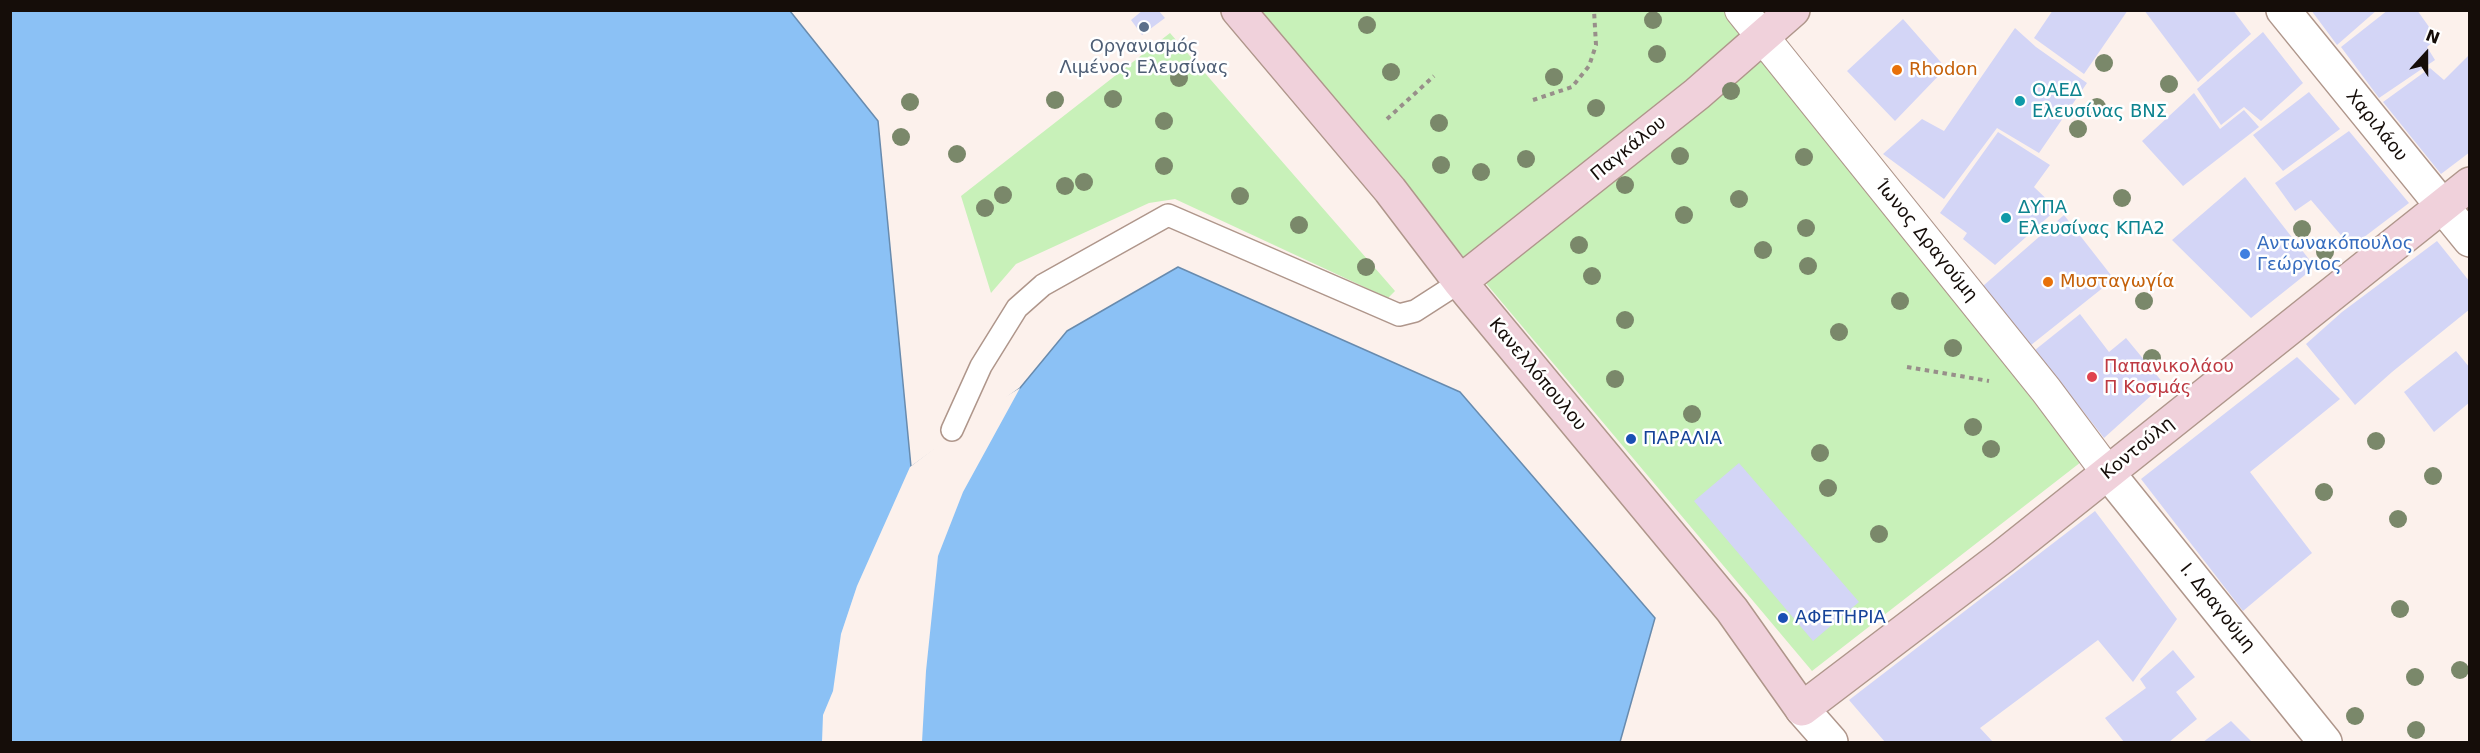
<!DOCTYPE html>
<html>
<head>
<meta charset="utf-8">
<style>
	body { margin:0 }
	#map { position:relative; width:2480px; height:753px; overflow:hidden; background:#fcf1ec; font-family:"DejaVu Sans",sans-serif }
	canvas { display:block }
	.frame { position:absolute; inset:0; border:12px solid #150d09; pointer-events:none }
	.north { position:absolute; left:2396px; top:24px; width:60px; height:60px; -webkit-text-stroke:4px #fff; paint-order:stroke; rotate:21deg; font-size:16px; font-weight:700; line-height:24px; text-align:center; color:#150d09 }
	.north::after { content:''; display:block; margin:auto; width:21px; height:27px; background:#150d09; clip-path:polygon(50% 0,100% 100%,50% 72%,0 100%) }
</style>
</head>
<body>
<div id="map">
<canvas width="2480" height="753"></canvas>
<div class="frame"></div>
<div class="north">N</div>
</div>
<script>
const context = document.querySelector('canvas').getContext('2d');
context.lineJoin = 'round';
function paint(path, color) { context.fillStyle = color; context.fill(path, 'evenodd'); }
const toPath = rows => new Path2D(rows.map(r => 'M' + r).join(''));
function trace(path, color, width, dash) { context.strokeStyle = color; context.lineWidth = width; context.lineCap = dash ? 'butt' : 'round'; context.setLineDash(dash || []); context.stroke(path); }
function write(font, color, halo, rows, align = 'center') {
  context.font = font + ' "DejaVu Sans",sans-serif'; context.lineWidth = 5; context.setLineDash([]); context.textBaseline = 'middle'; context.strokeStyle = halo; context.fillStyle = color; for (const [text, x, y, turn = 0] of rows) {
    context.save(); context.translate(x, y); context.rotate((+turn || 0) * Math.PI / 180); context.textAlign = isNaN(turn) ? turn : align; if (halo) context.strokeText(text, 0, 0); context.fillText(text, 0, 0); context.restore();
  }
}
paint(toPath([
	[1257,11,1728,11,2081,462,1812,671],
	[1170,33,1395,291,1388,298,1175,199,1149,203,1016,264,991,293,961,196]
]), '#c8f1b9');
const water = toPath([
	[10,11,790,11,878,121,911,467,1020,388,1067,331,1178,267,1460,392,1655,618,1620,742,11,742,10,11]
]);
paint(water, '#8bc1f5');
trace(water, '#688bae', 1.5);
paint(toPath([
	[1020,388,963,492,938,556,926,671,922,742,822,742,823,715,833,691,841,634,857,586,910,467,987,408]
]), '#fcf1ec');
paint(toPath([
	[1143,10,1158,10,1165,18,1142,35,1131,20],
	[2053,10,2128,10,2084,74,2034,38],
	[2144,10,2233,10,2251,34,2198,82],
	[2311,10,2377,10,2337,45],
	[2388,10,2417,10,2437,38,2427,47,2435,60,2379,98,2341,47],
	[1903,19,1946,68,1895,121,1847,71],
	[2015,28,2036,47,2087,83,2039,153,1997,128,1944,199,1883,154,1922,119,1944,131],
	[2263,32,2303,83,2261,121,2244,107,2221,125,2197,89],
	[2470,54,2470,152,2441,174,2383,102,2430,68,2444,80],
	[2309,92,2340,129,2283,171,2253,135],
	[2194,93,2220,129,2244,110,2259,127,2183,186,2142,141],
	[2349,131,2409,203,2351,247,2311,200,2295,211,2275,183],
	[1998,132,2050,165,2034,187,2057,209,1995,265,1963,239,1967,233,1940,213],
	[2245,177,2315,267,2251,318,2172,240],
	[2064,215,2114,279,2031,345,1983,286],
	[2437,241,2470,282,2470,309,2392,372,2355,405,2306,344,2342,312],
	[2080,314,2109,352,2126,338,2164,384,2104,438,2035,350],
	[2456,351,2470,368,2470,402,2434,432,2404,392],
	[2297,357,2340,399,2250,472,2312,553,2243,611,2141,479],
	[1739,463,1859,602,1813,641,1694,501],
	[2095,511,2177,619,2133,682,2098,640,1980,728,1993,742,1885,742,1849,700],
	[2173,650,2195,677,2176,692,2197,719,2169,742,2124,742,2105,718,2146,688,2140,679],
	[2231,721,2252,742,2203,742]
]), '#d3d5f6');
const service = toPath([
	[952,430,981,366,1017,308,1043,285,1168,215,1399,315,1415,311,1460,282]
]);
const pedestrian = toPath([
	[1741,10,2046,390,2108,473]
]);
const minor = toPath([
	[2283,10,2470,240],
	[2108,473,2325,742]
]);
const tertiary = toPath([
	[1802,709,1831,742]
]);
const secondary = toPath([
	[1238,10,1390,190,1460,282,1732,610,1802,709,2002,557,2470,184],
	[1460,282,1697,94,1793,10]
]);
trace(service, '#af968b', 24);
trace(pedestrian, '#af968b', 34);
trace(minor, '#af968b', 36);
trace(tertiary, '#af968b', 36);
trace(secondary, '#af968b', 36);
trace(toPath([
	[1533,100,1572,87,1589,66,1596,45,1594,10],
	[1387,119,1434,76],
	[1907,367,1989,381]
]), '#988f8a', 4, [4.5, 4.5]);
trace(service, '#fff', 21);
trace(pedestrian, '#fff', 32);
trace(minor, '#fff', 33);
trace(tertiary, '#fff', 33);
trace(secondary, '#f0d1db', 33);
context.fillStyle = '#7a886a';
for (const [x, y] of [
	[1653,20],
	[1367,25],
	[1657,54],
	[2104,63],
	[1391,72],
	[1554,77],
	[1179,78],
	[2169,84],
	[1731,91],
	[1113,99],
	[1055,100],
	[910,102],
	[2097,107],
	[1596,108],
	[1164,121],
	[1439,123],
	[2078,129],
	[901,137],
	[957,154],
	[1680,156],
	[1804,157],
	[1526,159],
	[1441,165],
	[1164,166],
	[1481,172],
	[1084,182],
	[1625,185],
	[1065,186],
	[1003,195],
	[1240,196],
	[2122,198],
	[1739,199],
	[985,208],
	[1684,215],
	[1299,225],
	[1806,228],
	[2302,229],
	[1579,245],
	[1763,250],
	[2325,252],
	[1808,266],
	[1366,267],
	[1592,276],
	[1900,301],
	[2144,301],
	[1625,320],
	[1839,332],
	[1953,348],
	[2152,358],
	[1615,379],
	[1692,414],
	[1973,427],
	[2376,441],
	[1991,449],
	[1820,453],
	[2433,476],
	[1828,488],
	[2324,492],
	[2398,519],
	[1879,534],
	[2400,609],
	[2460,670],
	[2415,677],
	[2355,716],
	[2416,730]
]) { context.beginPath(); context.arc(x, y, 9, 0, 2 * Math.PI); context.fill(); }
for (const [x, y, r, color] of [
	[1144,27,6,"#5c6f8a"],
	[1897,70,6,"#e8710a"],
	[2020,101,6,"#0f9aa8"],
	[2006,218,6,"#0f9aa8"],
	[2245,254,6,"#3f7fe0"],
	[2048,282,6,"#e8710a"],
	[2092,377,6,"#e0444e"],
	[1631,439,6,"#1a4fb4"],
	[1783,618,6,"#1a4fb4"]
]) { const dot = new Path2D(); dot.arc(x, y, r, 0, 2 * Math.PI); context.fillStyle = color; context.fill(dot); trace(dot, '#fff', 2); }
write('18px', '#4e5e75', '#fff', [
	["Οργανισμός",1144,47],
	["Λιμένος Ελευσίνας",1144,68]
]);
write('18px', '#c56008', '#fff', [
	["Rhodon",1909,70],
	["Μυσταγωγία",2060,282]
], 'left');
write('18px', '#0d838f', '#fff', [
	["ΟΑΕΔ",2032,91],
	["Ελευσίνας ΒΝΣ",2032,112],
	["ΔΥΠΑ",2018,208],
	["Ελευσίνας ΚΠΑ2",2018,229]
], 'left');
write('18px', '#150d09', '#fff', [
	["Χαριλάου",2376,126,51],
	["Παγκάλου",1629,149,-39],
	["Ίωνος Δραγούμη",1926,241,51],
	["Κανελλόπουλου",1537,375,50],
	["Κοντούλη",2138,449,-39],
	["Ι. Δραγούμη",2217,608,51]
]);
write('18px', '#366cbe', '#fff', [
	["Αντωνακόπουλος",2257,244],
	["Γεώργιος",2257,265]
], 'left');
write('18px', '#be3a42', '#fff', [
	["Παπανικολάου",2104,367],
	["Π Κοσμάς",2104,388]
], 'left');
write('18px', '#164399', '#fff', [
	["ΠΑΡΑΛΙΑ",1643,439],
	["ΑΦΕΤΗΡΙΑ",1795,618]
], 'left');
</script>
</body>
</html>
